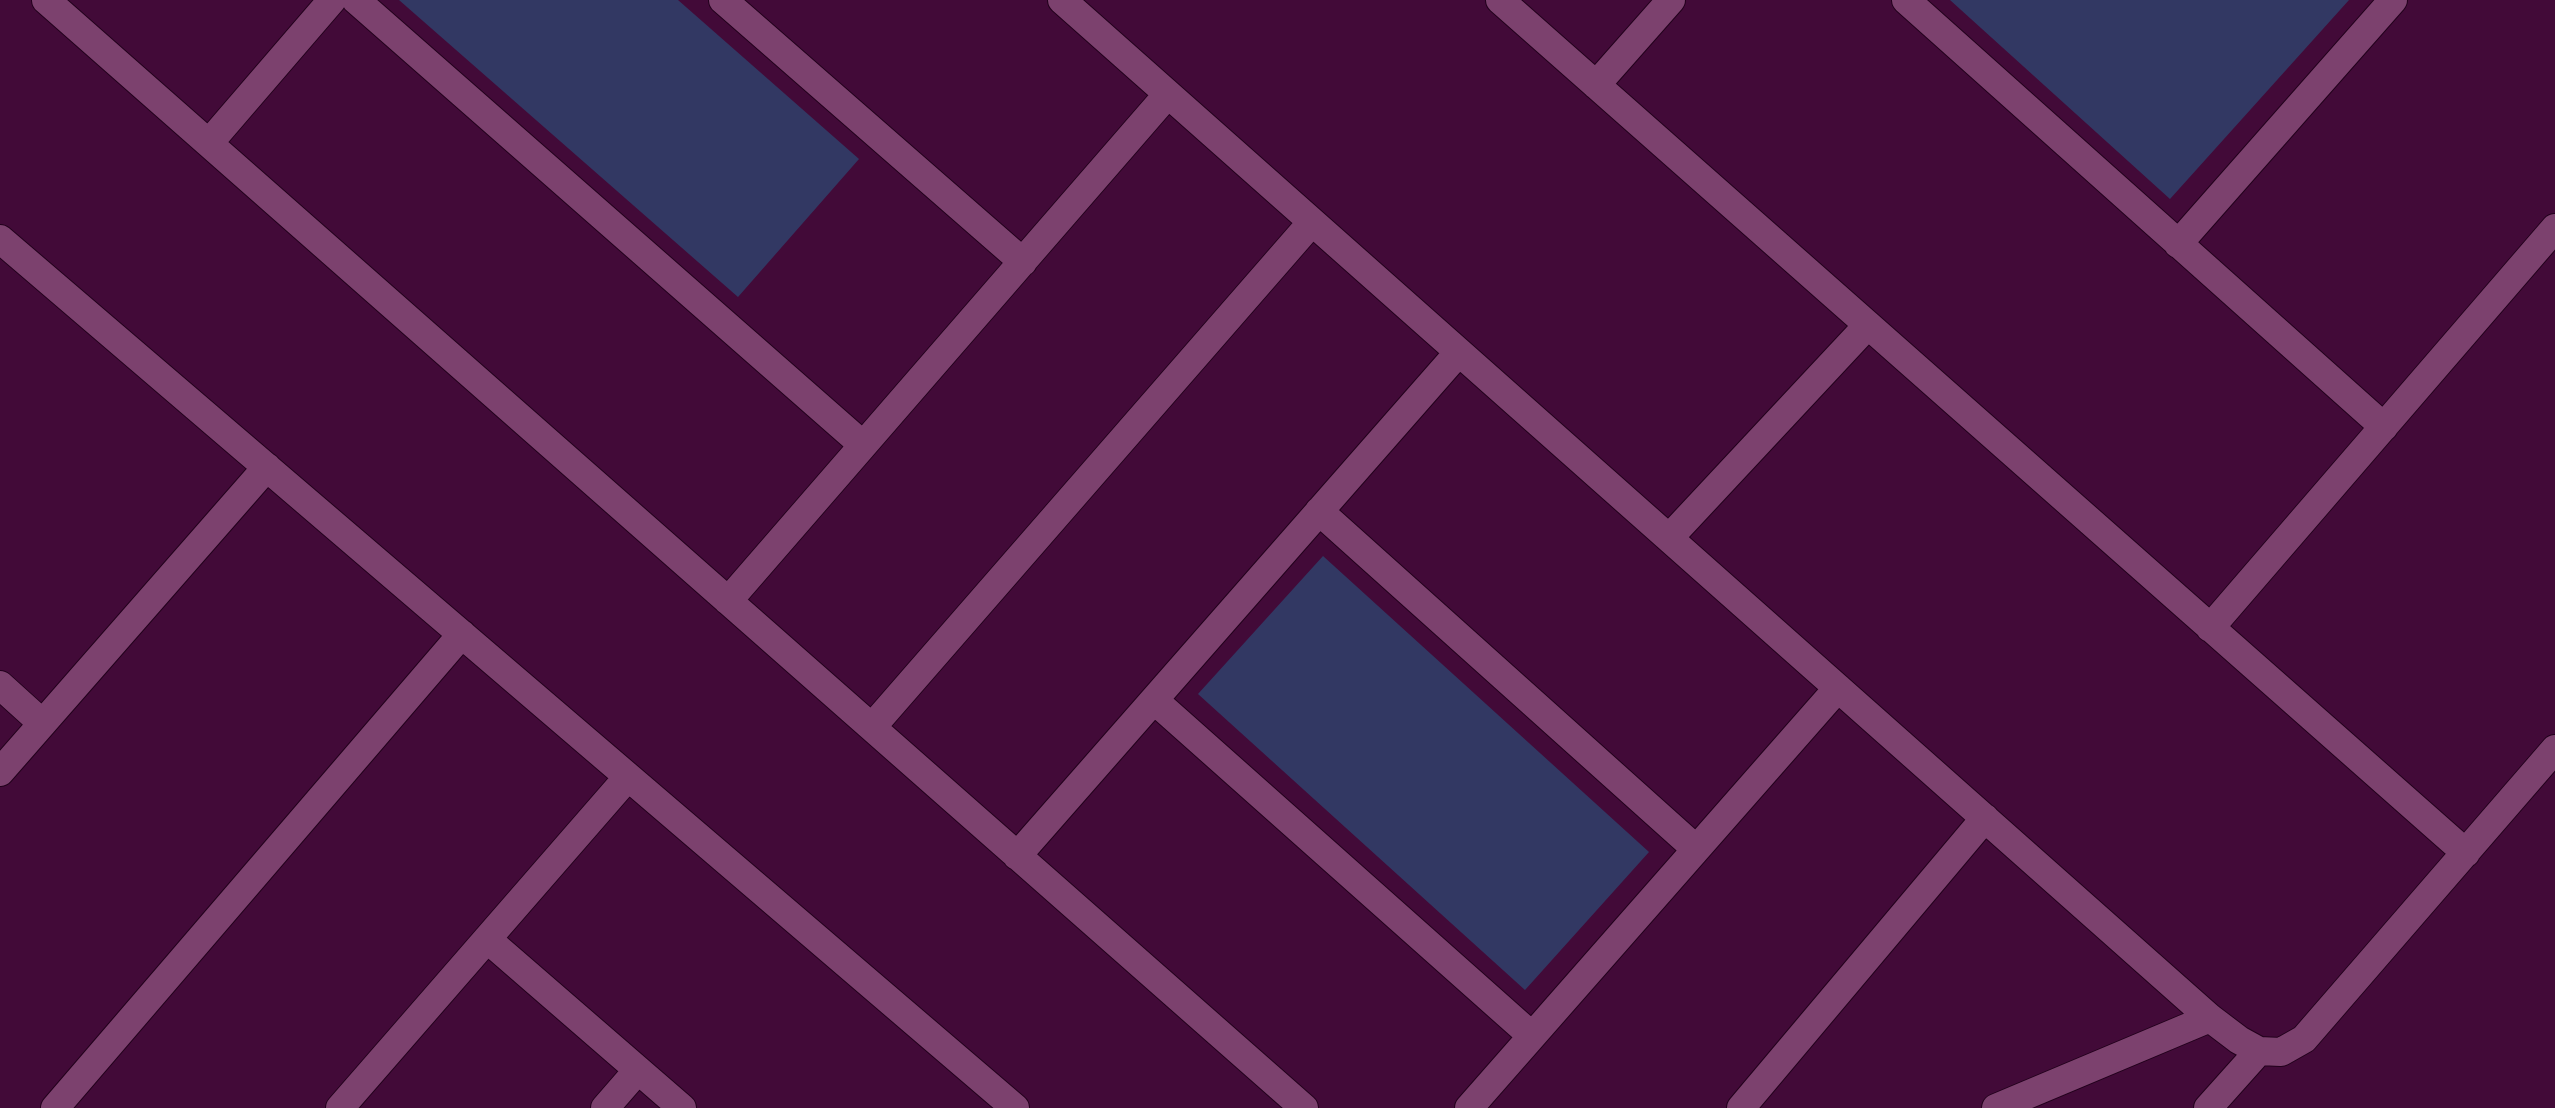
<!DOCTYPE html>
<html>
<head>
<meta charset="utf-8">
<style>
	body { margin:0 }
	canvas { display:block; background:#420a38 }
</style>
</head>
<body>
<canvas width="2555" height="1108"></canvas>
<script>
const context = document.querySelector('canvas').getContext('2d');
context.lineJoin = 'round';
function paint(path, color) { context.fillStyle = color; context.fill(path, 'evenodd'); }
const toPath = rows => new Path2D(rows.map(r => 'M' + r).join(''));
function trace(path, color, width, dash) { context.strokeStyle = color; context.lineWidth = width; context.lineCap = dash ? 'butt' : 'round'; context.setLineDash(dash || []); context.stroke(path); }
paint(toPath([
	[399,0,678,0,859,159,738,297],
	[1950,0,2349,0,2170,199],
	[1323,556,1649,852,1525,990,1198,694]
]), '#323863');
const minor = toPath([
	[46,0,1304,1108],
	[356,0,863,445],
	[723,0,1023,262],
	[1062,0,2210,1018,2239,1040,2259,1051,2281,1052,2304,1039,2555,749],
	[1500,0,2466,853],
	[1906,0,2384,427],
	[1596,85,1671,0],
	[209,143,332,0],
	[0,239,1015,1108],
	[2178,244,2393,0],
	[1319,511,1696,849],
	[1669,538,1868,325],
	[728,601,1168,94],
	[2210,628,2555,228],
	[0,685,42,723],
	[1154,700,1532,1036],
	[872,727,1312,222],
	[0,772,267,467],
	[1017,856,1459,352],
	[487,939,682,1108],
	[55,1108,462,634],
	[340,1108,628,777],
	[605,1108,638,1070],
	[1469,1108,1838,688],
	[1741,1108,1985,818],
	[1996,1108,2210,1018],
	[2208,1108,2259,1051]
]);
trace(minor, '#22001c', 30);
trace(minor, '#7c416e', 28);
</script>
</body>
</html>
